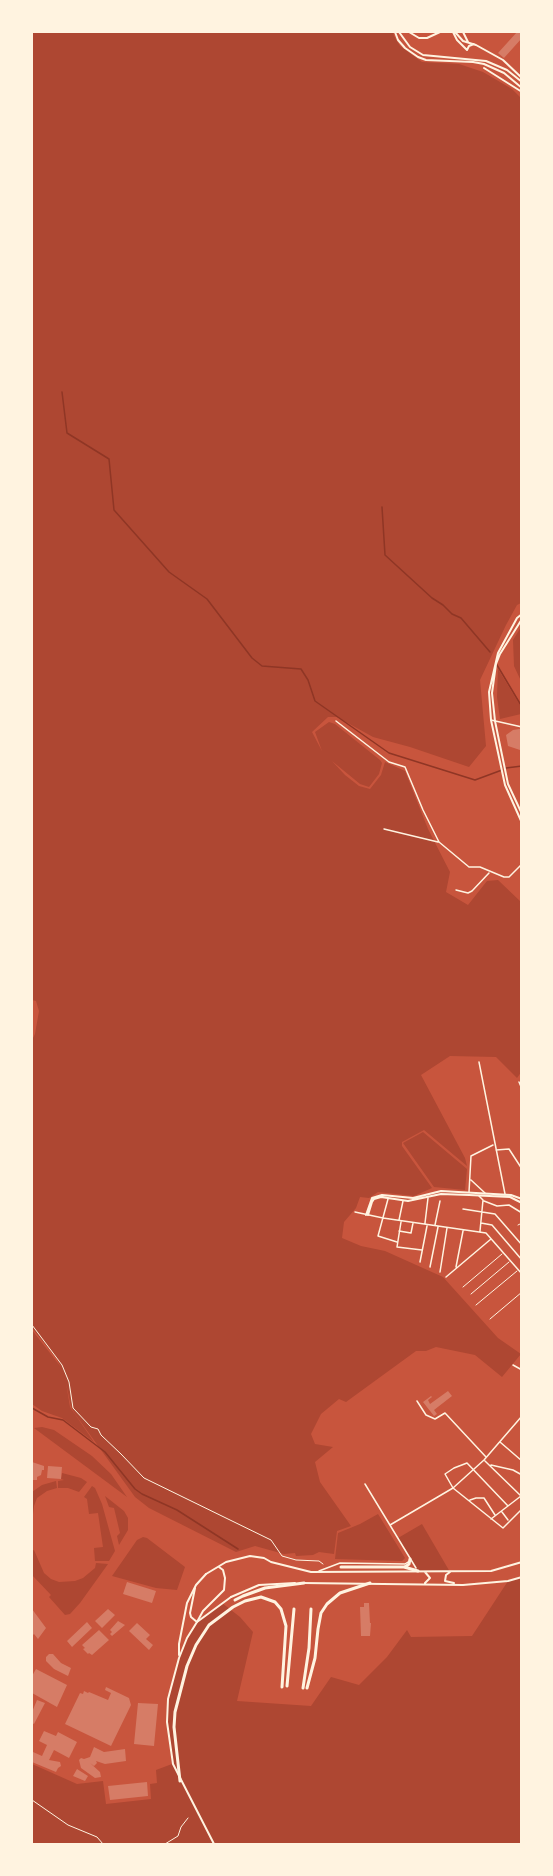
<!DOCTYPE html>
<html>
<head>
<meta charset="utf-8">
<style>
	body { margin:0 }
	#map { position:relative; width:553px; height:1876px; overflow:hidden; background:#c8553d; font-family:"DM Sans",sans-serif }
	canvas { display:block }
	.frame { position:absolute; inset:0; border:33px solid #fff3e0; pointer-events:none }
</style>
</head>
<body>
<div id="map">
<canvas width="553" height="1876"></canvas>
<div class="frame"></div>
</div>
<script>
const context = document.querySelector('canvas').getContext('2d');
context.lineJoin = 'round';
function paint(path, color) { context.fillStyle = color; context.fill(path, 'evenodd'); }
const toPath = rows => new Path2D(rows.map(r => 'M' + r).join(''));
function trace(path, color, width, dash) { context.strokeStyle = color; context.lineWidth = width; context.lineCap = dash ? 'butt' : 'round'; context.setLineDash(dash || []); context.stroke(path); }
paint(toPath([
	[32,32,393,32,394,36,400,46,422,62,459,64,483,72,512,89,521,98,521,603,517,605,506,625,480,680,486,746,469,767,410,747,373,737,337,717,328,717,312,732,322,751,315,732,329,722,335,724,380,760,382,763,379,774,369,787,360,784,332,761,345,775,359,786,370,789,381,775,385,762,405,771,428,829,450,872,446,892,468,905,487,881,498,880,521,902,522,1071,517,1078,496,1057,450,1056,421,1075,465,1158,467,1166,424,1130,402,1142,402,1146,432,1188,414,1196,378,1192,369,1198,360,1197,356,1208,344,1222,342,1238,361,1246,385,1251,443,1277,498,1338,521,1354,502,1377,475,1355,436,1347,426,1351,416,1351,346,1402,339,1399,321,1414,311,1434,315,1444,333,1447,315,1462,320,1482,351,1526,337,1531,334,1554,319,1552,313,1555,296,1556,295,1553,284,1554,255,1546,236,1552,149,1508,135,1497,75,1414,71,1407,66,1383,70,1407,94,1442,62,1418,42,1411,32,1404,32,1330,61,1367,56,1358,32,1328,32,1040,35,1034,39,1011,36,1001,32,1000],
	[521,627,521,681,514,666,513,640],
	[498,669,521,707,521,714,500,719,497,697],
	[423,1132,467,1169,465,1190,434,1187,403,1143],
	[42,1427,54,1430,92,1456,111,1474,127,1497,34,1428],
	[62,1473,81,1478,87,1482,79,1492,68,1488,58,1488,58,1481,64,1480,61,1479],
	[56,1481,57,1488,47,1491,37,1498,34,1506,32,1522,32,1492,42,1485],
	[92,1486,95,1488,102,1504,115,1551,109,1561,95,1561,94,1548,103,1547,98,1513,89,1514,87,1499,84,1497],
	[105,1496,124,1511,128,1518,128,1530,119,1545,117,1536,120,1533,114,1508,109,1507],
	[378,1514,405,1558,402,1561,335,1559,338,1533,360,1524],
	[422,1524,450,1572,418,1571,398,1538],
	[143,1537,147,1538,185,1567,177,1590,156,1588,112,1576,137,1540],
	[34,1550,44,1573,51,1579,59,1582,75,1581,83,1578,95,1568,96,1563,108,1564,80,1603,70,1614,65,1615,49,1597,51,1595,32,1575,32,1551],
	[521,1577,521,1844,32,1844,32,1764,77,1784,103,1781,106,1804,151,1799,150,1784,157,1783,156,1770,172,1764,167,1722,168,1699,183,1647,197,1622,222,1603,240,1617,253,1632,237,1701,311,1706,331,1677,359,1685,387,1657,407,1630,411,1637,472,1636,508,1581]
]), '#ae4732');
trace(toPath([
	[62,392,67,433,109,459,114,510,169,572,207,599,252,658,262,666,301,669,308,680,315,701,389,753,475,780,502,770],
	[382,507,385,555,432,598,443,605,452,614,461,618,490,652],
	[497,665,522,707],
	[506,768,522,766],
	[32,1408,48,1417,63,1420,105,1452,135,1489,142,1494,177,1510,238,1549]
]), '#8f3625', 1.5);
paint(toPath([
	[517,32,522,32,522,38,504,58,498,53],
	[519,729,522,729,520,750,508,746,506,735,513,730],
	[448,1391,452,1396,434,1410,437,1414,434,1416,423,1402,431,1396,432,1397,428,1400,430,1404],
	[32,1462,44,1466,44,1470,42,1470,41,1475,37,1477,37,1480,32,1480],
	[48,1466,62,1467,61,1479,47,1478],
	[127,1582,156,1591,152,1603,123,1594],
	[364,1603,369,1603,370,1623,371,1623,370,1636,361,1636,360,1607,364,1607],
	[32,1609,46,1628,38,1639,34,1634,32,1636],
	[108,1609,115,1615,102,1628,95,1621],
	[118,1621,125,1625,112,1636,110,1634,112,1632,110,1630],
	[87,1622,92,1628,72,1647,67,1641],
	[137,1623,150,1635,146,1639,153,1645,149,1650,129,1631],
	[99,1630,109,1640,92,1655,89,1653,88,1654,83,1649,85,1648,82,1645],
	[49,1654,53,1654,61,1663,71,1668,68,1676,54,1669,46,1661,46,1657],
	[36,1669,67,1685,57,1707,32,1693,32,1676],
	[106,1687,129,1698,131,1705,111,1746,65,1724,80,1693,83,1694,84,1691,88,1693,89,1692,108,1700,111,1693,105,1690],
	[37,1700,45,1703,34,1724,32,1723,32,1712],
	[138,1703,158,1704,154,1746,134,1744],
	[44,1731,56,1736,58,1732,77,1742,69,1758,54,1750,49,1760,60,1762,61,1766,58,1768,56,1772,32,1762,32,1753,33,1754,33,1752,42,1756,47,1745,39,1741],
	[94,1747,104,1752,125,1749,126,1761,105,1764,96,1761,97,1763,94,1766,90,1763,100,1772,101,1777,95,1778,81,1768,79,1760,81,1758,84,1759,90,1757],
	[77,1769,88,1776,85,1781,73,1776],
	[147,1782,148,1796,110,1800,108,1786]
]), '#d67c66');
trace(toPath([
	[32,1325,62,1365,69,1382,73,1408,91,1427,98,1429,101,1435,121,1454,144,1478,271,1540,282,1556,296,1560,319,1561,323,1564],
	[32,1800,68,1825,97,1837,103,1844],
	[165,1844,178,1836,181,1827,188,1818]
]), '#fff3e0', 1);
trace(toPath([
	[518,1225,522,1223],
	[463,1287,502,1254],
	[471,1294,509,1262],
	[476,1305,517,1271],
	[490,1319,522,1292]
]), '#fff3e0', 1);
trace(toPath([
	[491,720,522,727],
	[336,721,389,762,405,767,423,810,439,842,469,867,480,867,504,877,509,877,522,864],
	[384,829,438,842],
	[456,890,468,893,472,891,489,873],
	[479,1062,505,1194],
	[519,1082,522,1089],
	[496,1150,509,1149,522,1169],
	[471,1180,485,1193],
	[469,1192,471,1156,493,1145],
	[479,1196,483,1200,480,1231],
	[388,1199,378,1236,397,1242],
	[484,1201,497,1206,509,1205,522,1213],
	[463,1209,495,1214,522,1245],
	[355,1212,383,1218,486,1233,522,1274],
	[399,1220,403,1201],
	[401,1222,397,1247,422,1250],
	[425,1223,428,1198],
	[481,1223,492,1225,522,1260],
	[435,1225,440,1201],
	[399,1231,411,1233,413,1223],
	[420,1262,427,1226],
	[430,1267,438,1227],
	[456,1267,463,1231],
	[440,1272,447,1228],
	[446,1277,491,1239],
	[513,1365,522,1370],
	[417,1401,426,1415,435,1419,445,1413,486,1457],
	[522,1409,522,1411],
	[500,1442,522,1461],
	[485,1461,521,1496],
	[491,1465,513,1470,522,1475],
	[365,1484,416,1568],
	[470,1500,476,1498,484,1498,495,1515],
	[508,1506,467,1463,454,1468,445,1474,453,1488,503,1528,522,1509],
	[502,1512,508,1520],
	[491,1519,521,1496],
	[390,1525,453,1488,484,1460,522,1416],
	[319,1571,340,1563,405,1564,408,1562]
]), '#fff3e0', 1.5);
trace(toPath([
	[366,1215,372,1198,382,1195,413,1198,441,1191,511,1195,522,1199],
	[368,1215,372,1202,374,1199,381,1197,408,1201,441,1194,469,1195,510,1197,522,1203]
]), '#fff3e0', 2);
trace(toPath([
	[395,32,398,40,405,48,418,57,426,60,473,62,484,64,504,73,522,88],
	[399,32,410,47,423,55,486,61,507,70,522,82],
	[409,32,419,38,427,38,440,32],
	[453,32,457,40,467,50,469,46,474,44],
	[455,32,463,41,476,45,503,60,522,78],
	[463,32,468,42],
	[484,68,522,92],
	[522,614,517,618,498,653,489,692,491,720,505,785,522,823],
	[522,619,500,654,496,664,492,693,495,721,508,784,522,814],
	[425,1572,430,1578,425,1583],
	[450,1572,446,1575,445,1581,454,1583],
	[206,1574,226,1562,250,1556,264,1558,271,1562,311,1572,491,1571,522,1562],
	[303,1583,463,1585,508,1581,522,1577],
	[195,1588,190,1613,191,1617,197,1622,203,1611,224,1590,225,1578,223,1570,219,1567],
	[231,1597,259,1585,295,1583]
]), '#fff3e0', 2);
trace(toPath([
	[179,1655,179,1644,187,1603,196,1585,206,1574],
	[214,1844,173,1764,167,1722,168,1699,179,1658,187,1638,197,1622,231,1597]
]), '#fff3e0', 2);
trace(toPath([
	[341,1567,404,1567,418,1571],
	[405,1567,409,1564,410,1559],
	[235,1600,243,1596,265,1588,304,1583],
	[287,1686,294,1609],
	[303,1688,309,1648,311,1609],
	[307,1688,315,1658,318,1629,321,1613,327,1604,340,1593,370,1583],
	[180,1781,174,1727,175,1712,187,1666,196,1645,209,1625,233,1607,245,1601,261,1597,275,1602,281,1609,286,1626,282,1687]
]), '#fff3e0', 3);
</script>
</body>
</html>
